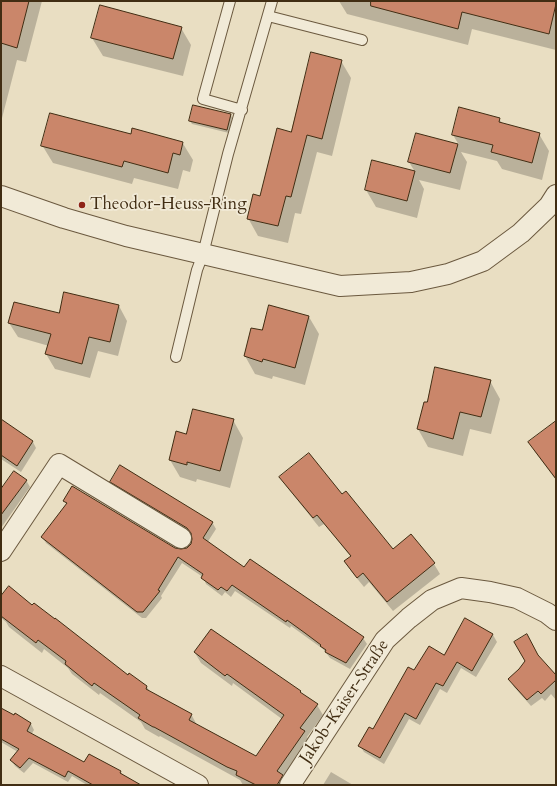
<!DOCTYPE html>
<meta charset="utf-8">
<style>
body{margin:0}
#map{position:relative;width:557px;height:786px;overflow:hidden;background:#e9dec2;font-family:Cardo,serif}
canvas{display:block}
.frame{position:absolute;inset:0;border:2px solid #412d13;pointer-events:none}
</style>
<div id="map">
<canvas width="557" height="786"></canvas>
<div class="frame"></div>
</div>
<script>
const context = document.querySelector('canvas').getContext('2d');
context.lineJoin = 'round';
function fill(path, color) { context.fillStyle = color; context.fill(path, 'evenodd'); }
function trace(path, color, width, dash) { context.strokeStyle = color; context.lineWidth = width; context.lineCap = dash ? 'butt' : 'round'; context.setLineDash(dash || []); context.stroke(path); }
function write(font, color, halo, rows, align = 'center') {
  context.font = font + ' Cardo,serif'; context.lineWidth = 3.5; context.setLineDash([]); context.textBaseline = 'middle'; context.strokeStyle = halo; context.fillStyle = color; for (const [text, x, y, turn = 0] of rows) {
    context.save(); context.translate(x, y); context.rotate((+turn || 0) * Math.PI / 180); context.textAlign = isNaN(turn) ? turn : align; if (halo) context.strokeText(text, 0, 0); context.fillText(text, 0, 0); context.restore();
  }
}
fill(new Path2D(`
 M1,1h41l-16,61 -9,-2 -16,62z
 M339,1h214l3,1v48l-84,-21 -4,16 -121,-31z
 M181,28l10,17 -8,31 -80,-20 -11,-18z
 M341,61l10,17 -19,78 -15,-4 -16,62 -6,-1 -7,30 -30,-7 -10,-18 13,-21 31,-64z
 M231,115l1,3 -3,15 -37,-9 -2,-3z
 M499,119l4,5 36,10 10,17 -7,29 -40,-11 -5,-8 -36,-9 6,10 -7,28 -41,-10 5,9 -7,29 -41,-11 -10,-17 7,-29 42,11 -6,-10 8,-28 42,11 -6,-10z
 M132,135l50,7 11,18 -3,12 -7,-2 -5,19 -44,-11 -2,6 -79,-21 -11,-18z
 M119,306l8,15 -9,35 -20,-5 -8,27 -35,-9 -9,-15 3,-8 -31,-9 -9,-14z
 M269,306l40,11 10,17 -14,51 -32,-9 -1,3 -17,-5 -10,-18 18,-24z
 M490,381l10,18 -9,35 -21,-5 -7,27 -35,-9 -10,-18 7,-26z
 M1,420l32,22 3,6 -15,24 -20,-13z
 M233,420l10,18 -13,50 -33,-9 -1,3 -16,-5 -10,-17 17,-25z
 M556,423v57l-21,-28 -5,-10z
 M281,477l61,19 51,54 18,-14 23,28 6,10 -47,37 -24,-29 -5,5 -13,-16 -6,-9 6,-5 -27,-33 -5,3 -33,-41z
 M26,480l4,7 -29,41v-37z
 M111,482l101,40 4,7 -9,14 37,26 119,69 4,6 -17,25 -20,-11 -7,-9 -14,-10 -18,-13 -1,2 -55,-37 -4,6 -6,-5 -3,4 -16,-12 -3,-7 -21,-14 -21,33 1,2 -16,20h-4l-96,-75 -4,-6 25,-32 -3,-4 111,48 5,1 7,-1 5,-5 1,-5 -1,-5 -77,-46z
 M1,598l31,8 96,70 1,-1 18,12 3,5 41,22 6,11 59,32 26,-38 -49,-36 -1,3 -31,-23 -6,-10 105,39 2,2 15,11 6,10 -16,22 4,6 -24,42h-44l-3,-5 -80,-44 -1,1 -14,-8 -4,-7 -41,-29 -1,2 -27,-21 -4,-6 -24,-19 -2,4 -33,-26 -3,-5 -5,-4z
 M465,620l28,15 4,7 -21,35 -15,-9 -14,25 -7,-4 -20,36 -11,-6 -25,45 -20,-12 -4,-6 13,-16 42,-58 30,-16z
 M538,656l18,20v24l-5,-6 -6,7 -3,-3 -11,8 -17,-19 -4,-7z
 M1,709l30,15 3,6 -3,5 54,29 4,-9 32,17 2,4 16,9h-52l-15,-9 -4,6 -35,-19 -9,10 -9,-7 -4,-6 7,-8 -17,-10z
 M331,772l22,13h-30z`), '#0003');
const building = new Path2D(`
 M1,1h28l-12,47 -16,-5z
 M371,1h185v3l-7,30 -87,-22 -4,17 -87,-23z
 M100,5l82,22 -9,32 -82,-21z
 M311,52l31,8 -20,79 -15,-4 -16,62 -5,-1 -8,30 -31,-7 6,-25 7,2 17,-68 14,4z
 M193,105l38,9 -4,16 -38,-9z
 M459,107l41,11 -1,4 41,11 -8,30 -41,-11 2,-7 -41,-10z
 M50,113l81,21 1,-6 51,14 -3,13 -7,-2 -5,20 -44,-12 -2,6 -81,-21z
 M416,133l42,11 -8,29 -42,-11z
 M372,160l43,11 -8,30 -42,-11z
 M64,292l55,13 -9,37 -21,-5 -7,27 -37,-10 6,-20 -43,-11 6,-21 45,11z
 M269,305l40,11 -14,52 -32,-9 -1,3 -18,-6 7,-28 11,2z
 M435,367l56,13 -10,37 -21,-5 -7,27 -36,-10 7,-27h3z
 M193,409l41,10 -14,52 -33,-9v3l-18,-5 7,-29 10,3z
 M1,419l32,22 -16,25 -16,-11z
 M556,421v58l-28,-37z
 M309,453l33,41 4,-3 47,58 18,-15 24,29 -48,39 -24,-29 -6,5 -13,-17 7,-5 -34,-41 -4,3 -34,-41z
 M120,465l93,57 -10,16 41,29 6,-8 114,78 -18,26 -21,-11 1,-2 -6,-4 1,-1 -16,-12 -18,-13 -1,2 -54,-37 -5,6 -6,-4 -3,3 -17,-12 2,-4 -25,-17 -20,33 2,1 -17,21h-6l-96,-75 26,-34 -4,-2 9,-15 103,62 6,1 6,-1 4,-4 1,-5 -1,-6 -4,-5 -77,-46z
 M14,471l13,9 -26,35v-26z
 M9,586l23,19 2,-2 21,16v-1l73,57 1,-2 18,13 -1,3 46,25 -3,6 67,36 28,-41 -57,-41 -2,2 -31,-24 17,-23 90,62 -1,1 18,12 -18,24 5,3 -28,40 6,4 -6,10h-21l-20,-10 1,-4 -10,-4 -73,-40h-1l-15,-9 2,-3 -46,-32 -2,3 -27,-22 1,-3 -28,-21 -2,3 -35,-27v-20z
 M465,618l28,16 -21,37 -15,-9 -14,24 -7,-3 -20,36 -11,-6 -25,45 -22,-12 11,-19 4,2 35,-62 6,3 15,-24 15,9z
 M527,634l11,21 18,20v5l-15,14 -3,-3 -11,9 -19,-21 11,-10 6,-8 -11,-19z
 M1,708l13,7 1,-2 16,10 -4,8 57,31 5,-8 32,17 -1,2 21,12h-48l-25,-14 -3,6 -36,-19 -9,10 -10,-8 9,-11 -18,-10z`);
fill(building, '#ca866a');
trace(building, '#412d13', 1);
const lane = new Path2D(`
 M230,1l-27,98 39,11
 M268,16l94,24
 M176,357l21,-87 6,-16 25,-100 44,-153`);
const street = new Path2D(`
 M1,196l63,22 62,18 214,50 71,-4 37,-8 35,-13 38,-28 28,-27 7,-11
 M1,551l58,-87 122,74
 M1,676l197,109
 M290,785l95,-145 24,-22 23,-18 29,-12 29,4 27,6 30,15 9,7`);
trace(lane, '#6b593f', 12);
trace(street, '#6b593f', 22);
trace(lane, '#f1ead7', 10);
trace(street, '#f1ead7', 20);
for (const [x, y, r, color] of [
 [82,205,4,"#8f2418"]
]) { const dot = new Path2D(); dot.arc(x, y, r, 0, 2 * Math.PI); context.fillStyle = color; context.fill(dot); trace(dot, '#f1ead7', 1.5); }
write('17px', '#412d13', '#f1ead7', [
 ["Theodor-Heuss-Ring",90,205]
], 'left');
write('17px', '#412d13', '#f1ead7', [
 ["Jakob-Kaiser-Straße",345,702,-56]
]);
</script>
